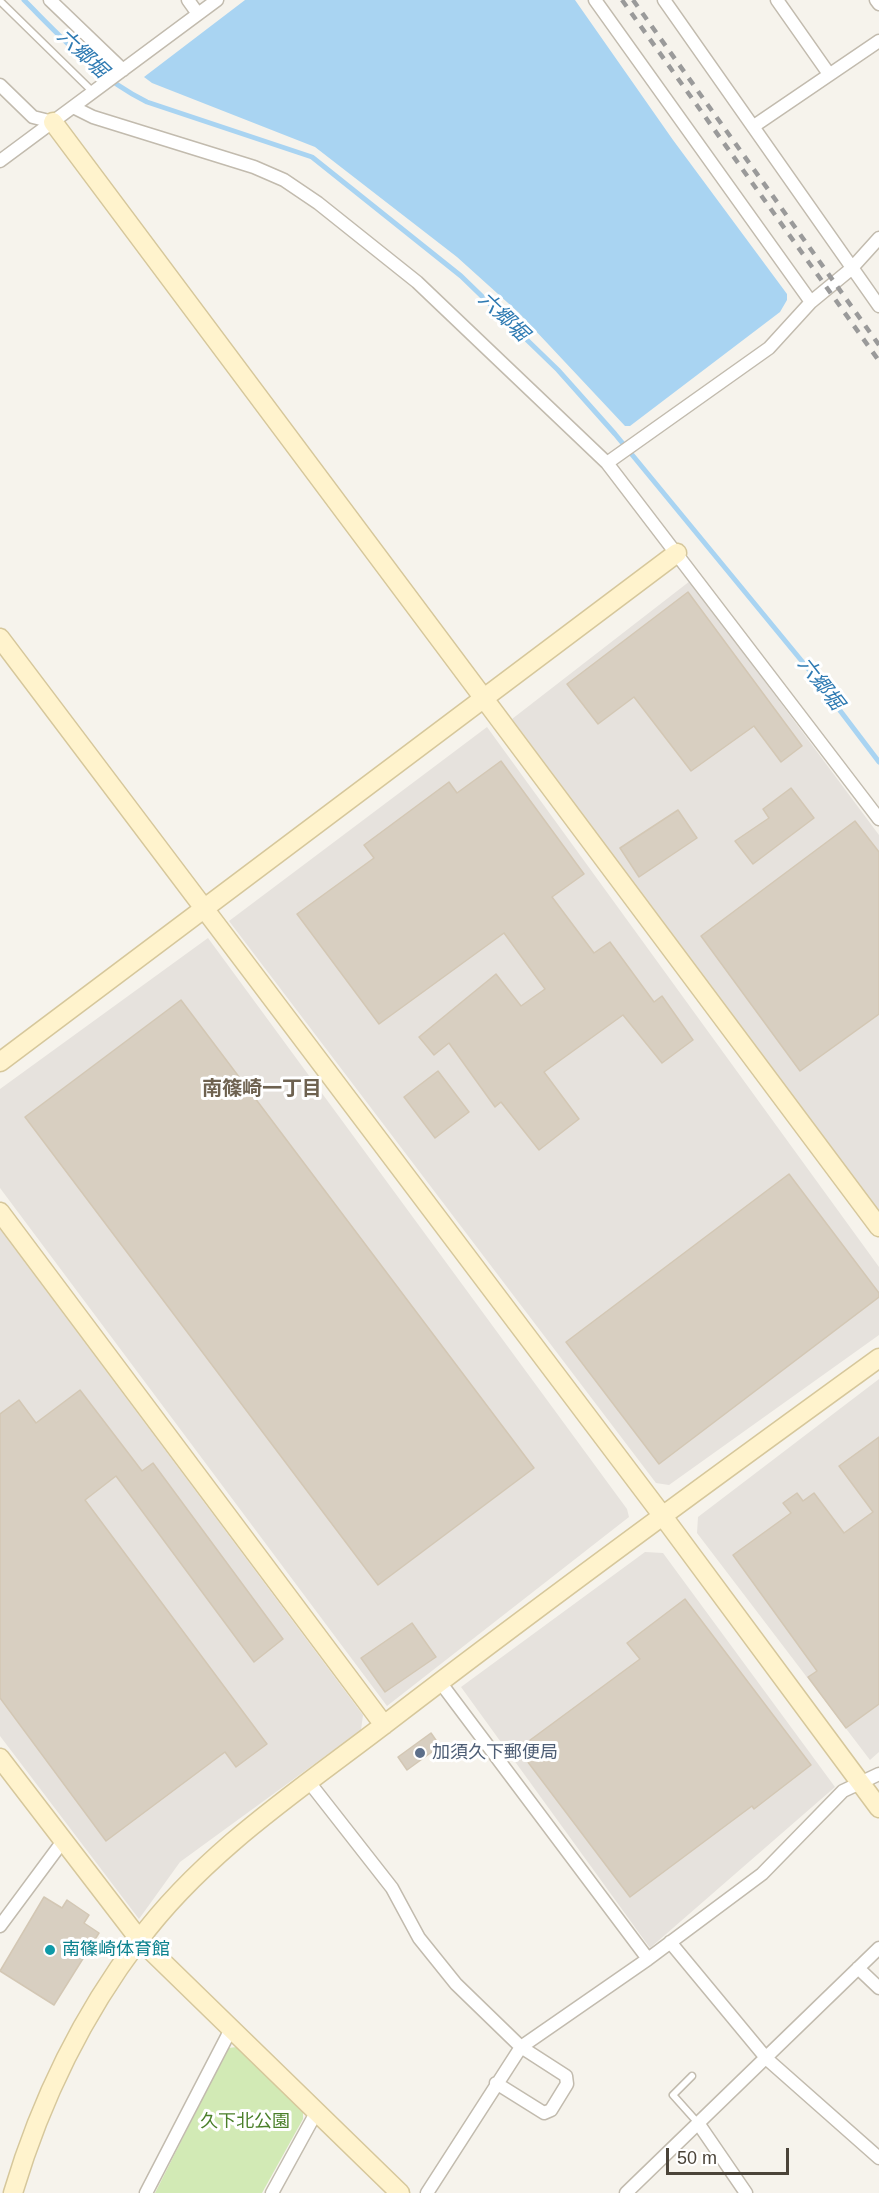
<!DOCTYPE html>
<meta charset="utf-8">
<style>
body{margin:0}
#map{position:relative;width:879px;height:2193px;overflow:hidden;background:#f6f3ec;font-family:Helvetica,sans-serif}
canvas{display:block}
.scale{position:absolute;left:666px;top:2148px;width:123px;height:27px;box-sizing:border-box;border:3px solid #4b4439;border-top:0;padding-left:8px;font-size:18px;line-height:21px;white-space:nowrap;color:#4b4439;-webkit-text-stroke:4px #fff;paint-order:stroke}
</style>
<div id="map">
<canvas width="879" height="2193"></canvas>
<div class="scale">50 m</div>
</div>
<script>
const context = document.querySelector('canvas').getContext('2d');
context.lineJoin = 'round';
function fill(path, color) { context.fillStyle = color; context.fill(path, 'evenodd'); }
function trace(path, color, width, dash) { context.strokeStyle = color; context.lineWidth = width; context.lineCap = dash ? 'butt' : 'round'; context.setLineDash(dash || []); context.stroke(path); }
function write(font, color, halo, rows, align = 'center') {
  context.font = font + ' Helvetica,"Noto Sans JP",sans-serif'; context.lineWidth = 6; context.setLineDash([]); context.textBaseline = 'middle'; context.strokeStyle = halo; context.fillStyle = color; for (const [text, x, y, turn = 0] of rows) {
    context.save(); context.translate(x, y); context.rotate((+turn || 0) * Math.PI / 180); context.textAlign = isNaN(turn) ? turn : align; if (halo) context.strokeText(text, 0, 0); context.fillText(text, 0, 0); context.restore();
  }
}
fill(new Path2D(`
 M690,581l189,254v378l-367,-494z
 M487,727l392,540v68l-210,150 -13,-2 -427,-562z
 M208,938l419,571 2,8 -242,189 -387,-518v-99z
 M0,1229l363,486 -2,15 -181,132 -41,57 -139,-183z
 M879,1379v373l-9,8 -173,-227 1,-16z
 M645,1552l18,1 172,234 -185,161 -189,-261z`), '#e6e2dd');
fill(new Path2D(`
 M237,2047l66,64v8l-41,74h-107l73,-145z`), '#d2eab5');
fill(new Path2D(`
 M245,0h330l98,140 114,154v6l-7,12 -150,114h-5l-107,-114 -61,-55 -142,-110 -163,-64 -8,-6z`), '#a9d4f2');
trace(new Path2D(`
 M24,0c38,38 74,78 123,102l165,55 149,119 97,94 57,64 195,237 69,91`), '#a9d4f2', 5);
const building = new Path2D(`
 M688,592l114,154 -21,16 -27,-36 -63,45 -57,-74 -36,27 -31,-40z
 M501,761l83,113 -32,23 42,56 16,-11 44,60 8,-6 31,44 -31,23 -39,-48 -79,57 35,47 -40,31 -38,-48 -6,5 -46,-64 -15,12 -15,-18 77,-63 25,32 24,-17 -41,-56 -125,91 -82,-110 77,-56 -10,-13 85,-63 8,11z
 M791,788l23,30 -61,46 -18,-23 34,-23 -6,-9z
 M678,810l19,28 -58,39 -19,-29z
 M855,821l24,31v162l-79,57 -99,-135z
 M181,1000l353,468 -156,117 -353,-468z
 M438,1071l31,41 -34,26 -31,-41z
 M789,1174l90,119v4l-220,167 -93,-122z
 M80,1390l62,81 11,-8 130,176 -29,23 -138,-186 -31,24 182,244 -31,23 -11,-15 -119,89 -106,-143v-284l19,-14 17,23z
 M879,1437v267l-33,24 -38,-51 9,-6 -84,-116 58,-42 -8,-10 14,-10 6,8 11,-8 30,40 29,-21 -34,-46z
 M685,1599l126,166 -57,44 -2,-3 -122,91 -112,-148 122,-90 -13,-16z
 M412,1623l24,34 -51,35 -24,-34z
 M431,1733l9,13 -33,24 -9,-13z
 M44,1897l18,11 5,-8 22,15 -5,8 15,10 -45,72 -54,-34z`);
fill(building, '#d8cfc1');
trace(building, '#d3c7b4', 1.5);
const lane = new Path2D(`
 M0,1l93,91
 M692,2076l-19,19 25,28`);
const street = new Path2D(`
 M50,0l73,70
 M188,0l10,14
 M595,0l216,302
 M664,0l215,306
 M777,0l52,74
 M876,0l3,4
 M0,85l33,32 20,5
 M73,107l20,10 161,50 30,13 34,23 99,79 190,181 272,356
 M754,126l125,-85
 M0,161l217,-161
 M607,463l162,-115 42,-46 40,-33 28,-31
 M440,1682l208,277
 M309,1782l83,106 27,50 37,46 65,63 45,29 1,8 -16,26 -7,3 -48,-30
 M0,1926l63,-85
 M670,1942l97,117 112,99
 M858,1968l21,20
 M698,2123l48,70
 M146,2193l85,-164
 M272,2193l45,-82
 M427,2193l94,-146 127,-88 114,-85 81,-83 36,-17
 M626,2193l253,-245`);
const secondary = new Path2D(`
 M53,122l826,1105
 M0,638l662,877 217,293
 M0,1062l677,-509
 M0,1212l384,513
 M0,1758l139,181 261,254
 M13,2193c27,-91 68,-176 126,-253 67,-90 166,-154 254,-222 160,-123 323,-242 486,-360`);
trace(lane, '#c2bbae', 9);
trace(street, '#c2bbae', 15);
trace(secondary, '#d6c79b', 21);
trace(lane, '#fff', 6);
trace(street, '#fff', 12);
trace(secondary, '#fff3cd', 18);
trace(new Path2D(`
 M622,0l257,361
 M633,0l246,345`), '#9a9a9a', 4.5, [8, 8]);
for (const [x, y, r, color] of [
 [420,1753,6,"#5c6f8a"],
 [50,1950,6,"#0f9aa8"]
]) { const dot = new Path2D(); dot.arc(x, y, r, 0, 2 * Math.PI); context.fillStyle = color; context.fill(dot); trace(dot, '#fff', 2); }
write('18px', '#4e5e75', '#fff', [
 ["加須久下郵便局",432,1753]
], 'left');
write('18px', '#0d838f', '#fff', [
 ["南篠崎体育館",62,1950]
], 'left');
write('18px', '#4a7f2a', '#fff', [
 ["久下北公園",245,2122]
]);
write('italic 20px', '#2e7ab2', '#fff', [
 ["六郷堀",82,54,43],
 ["六郷堀",503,317,44],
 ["六郷堀",820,684,52]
]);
write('bold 20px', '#6e6250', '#fff', [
 ["南篠崎一丁目",262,1089]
]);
</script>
